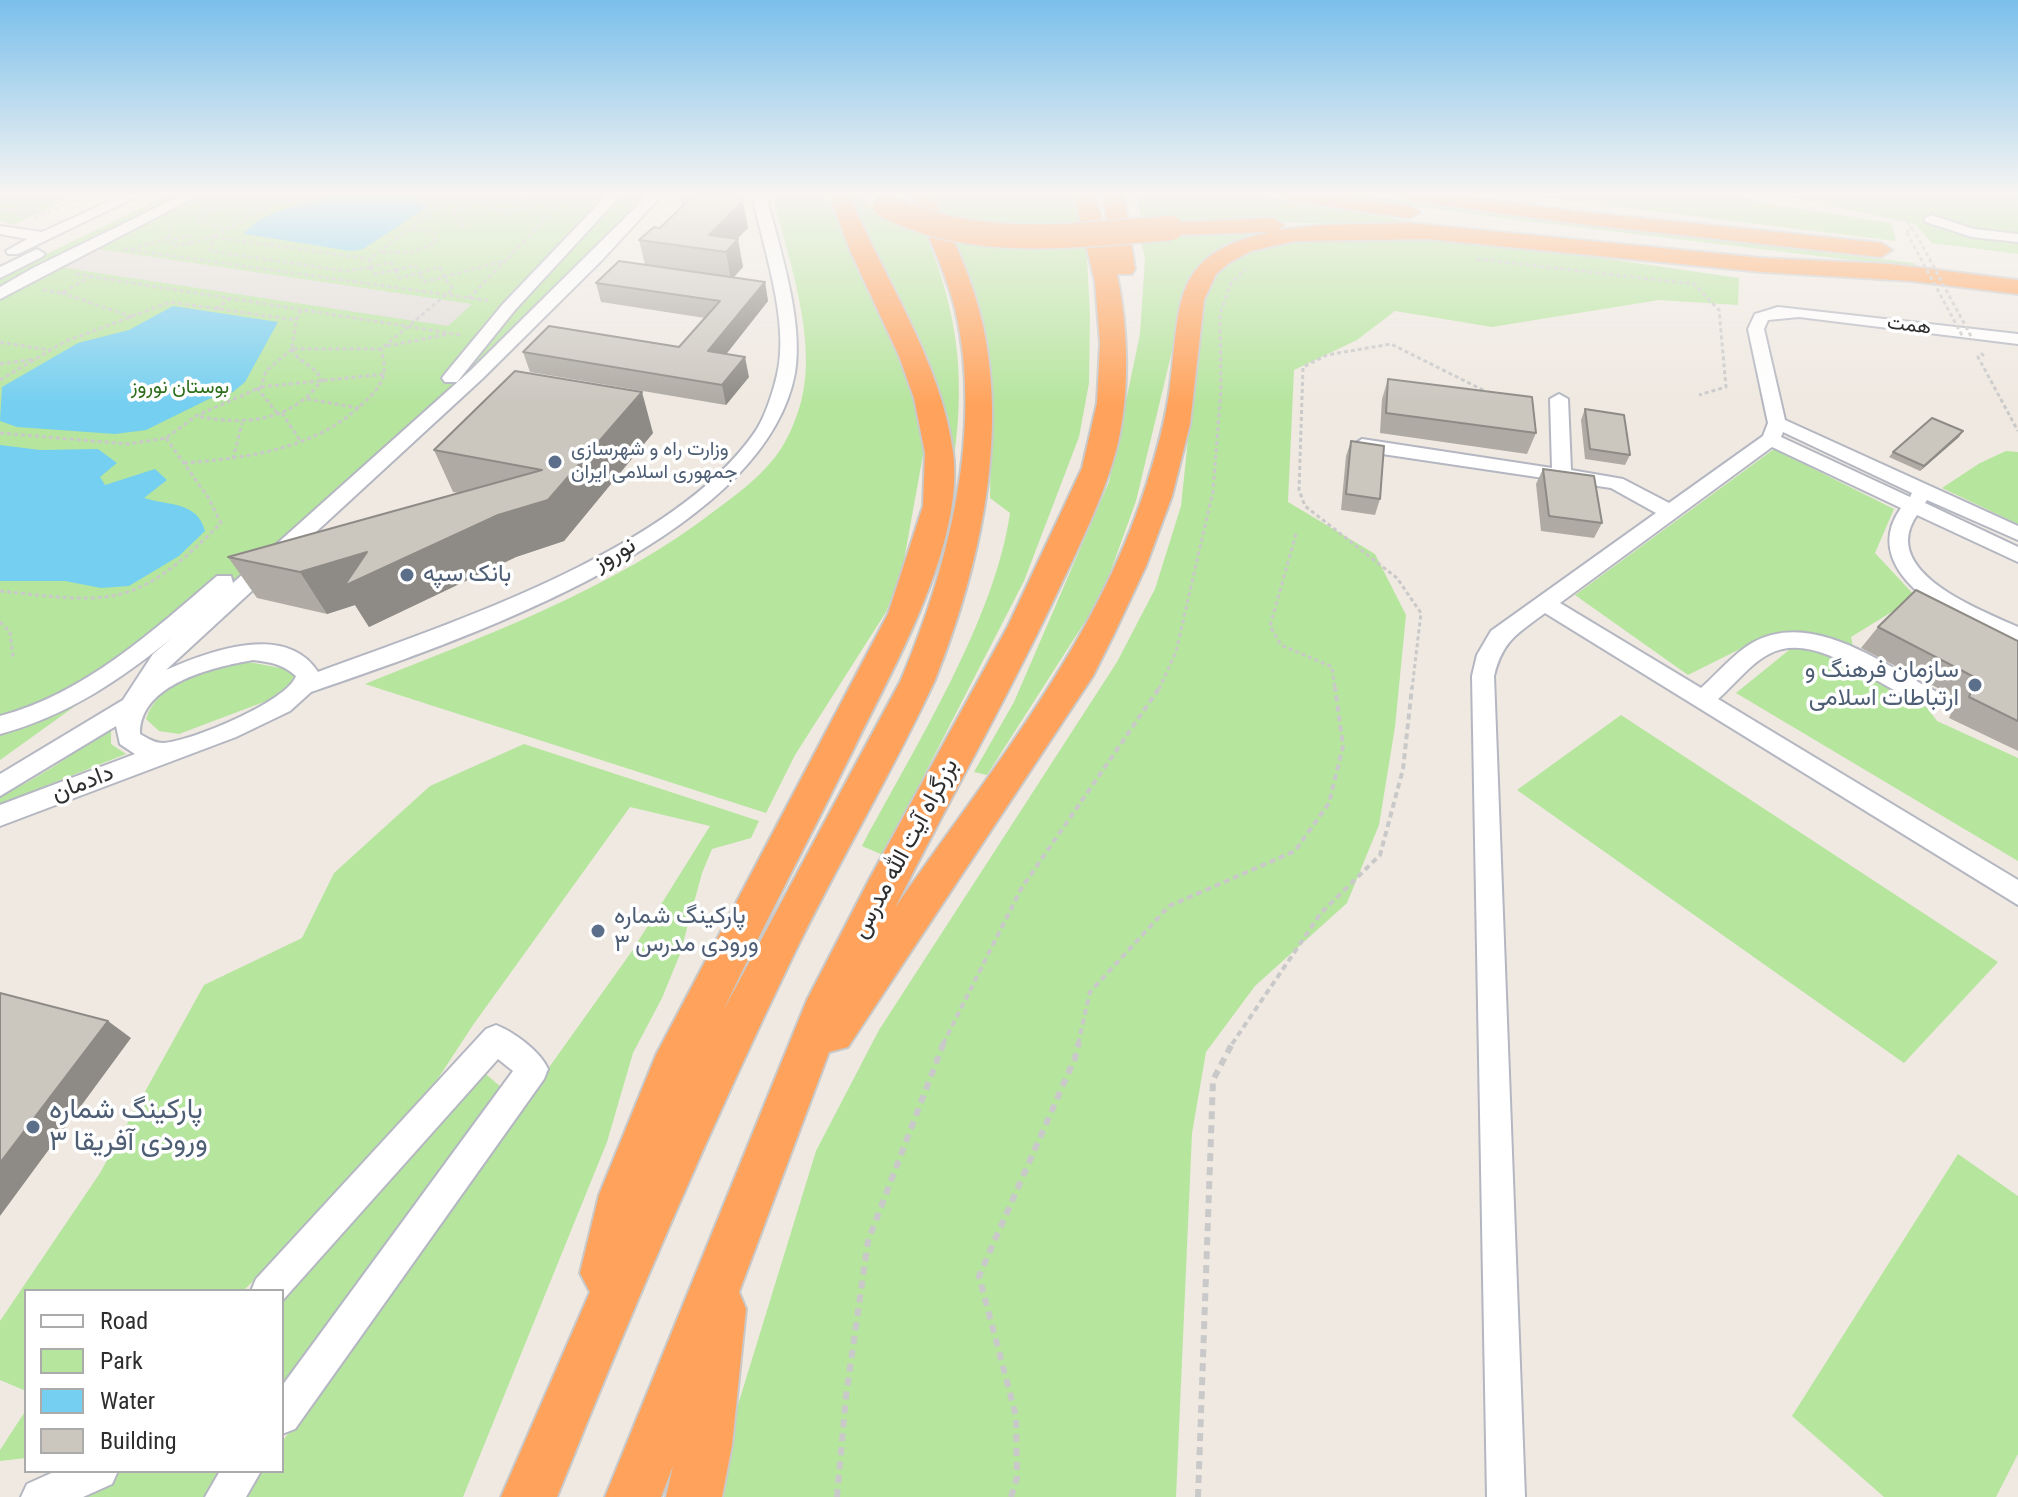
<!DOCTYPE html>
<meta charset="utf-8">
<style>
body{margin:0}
#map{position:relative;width:2018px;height:1497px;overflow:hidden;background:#efe9e1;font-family:"Roboto Condensed",sans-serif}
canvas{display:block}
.legend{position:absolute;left:24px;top:1289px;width:260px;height:184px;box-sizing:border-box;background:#fff;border:2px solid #ababab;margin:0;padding:10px 14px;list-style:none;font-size:24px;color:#2e2e2e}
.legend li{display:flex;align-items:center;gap:16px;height:40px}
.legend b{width:40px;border:2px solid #ababab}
</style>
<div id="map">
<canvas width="2018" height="1497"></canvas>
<ul class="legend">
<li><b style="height:10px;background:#fff"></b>Road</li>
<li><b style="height:22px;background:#b6e59e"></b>Park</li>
<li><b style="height:22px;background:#75cff0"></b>Water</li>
<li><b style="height:22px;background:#cbc7bf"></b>Building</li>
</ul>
</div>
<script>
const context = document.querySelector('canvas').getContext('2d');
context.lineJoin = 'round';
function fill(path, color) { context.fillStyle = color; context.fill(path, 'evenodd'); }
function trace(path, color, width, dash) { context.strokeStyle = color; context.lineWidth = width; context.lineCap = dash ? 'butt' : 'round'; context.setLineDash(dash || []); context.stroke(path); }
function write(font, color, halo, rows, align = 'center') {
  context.font = font + ' "Roboto Condensed",Vazirmatn,sans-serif'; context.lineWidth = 7; context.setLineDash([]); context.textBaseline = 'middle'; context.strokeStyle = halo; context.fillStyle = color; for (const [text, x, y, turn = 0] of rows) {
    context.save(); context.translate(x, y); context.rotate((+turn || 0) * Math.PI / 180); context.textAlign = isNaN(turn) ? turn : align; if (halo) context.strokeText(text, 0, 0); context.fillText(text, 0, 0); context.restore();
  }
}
fill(new Path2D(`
 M0,195h77l-64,30 -13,-4z
 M167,195h479l-126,133 -190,168 -167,147 -163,117v-483z
 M772,195h53l77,158 22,76 -1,26 -21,116 -16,41 -91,143 -29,58 -401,-129c121,-49 248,-94 352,-175 19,-14 39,-29 54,-47 15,-17 24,-39 30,-60 17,-62 -13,-146 -29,-207z
 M849,195h11c19,20 39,29 65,38 35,84 41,149 27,239l-12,-76 -29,-75z
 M933,195h138l15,43 4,78 -1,67 -10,54 -55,144 -141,274 -21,-9c51,-96 133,-226 148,-333l-20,-15 2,-114 -14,-55z
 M1137,195h125l177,32 -165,-5 -131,5z
 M1340,195h27l96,14 451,54 4,5 -425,-51z
 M1521,195h220l17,7 134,21 4,18z
 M1780,195h238v59l-86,-11 -17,-19z
 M1287,227l-59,16 -29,23 -9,13 -10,20 -7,48 -37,154 -34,94 -115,180 -13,-3 40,-70 95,-220 31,-148 5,-76 -6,-25z
 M1327,238l99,1 107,9 206,30 -1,27 -79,-5 -167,27 -97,-16 -38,29 -63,30 -6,132 87,52 31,61 -11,112 -16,98 -32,78 -92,83 -49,66 -14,81 -16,364h-461l10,-50 91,-296 63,-121 238,-368 38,-73 26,-83 22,-210c4,-7 7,-16 12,-22 26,-28 77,-30 112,-36z
 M1774,449l120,60 -19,44 41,44 -65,40 3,14 -26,-14 -58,-3 -82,41 -113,-80z
 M2006,451l12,1v72l-76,-36 38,-25z
 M1794,646l30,4 101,55 12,16 81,37v103l-282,-168z
 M243,661l49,9 4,9 -11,15 -106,40 -20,-3 -13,-12c12,-38 61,-49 97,-58z
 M1621,715l377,247 -94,101 -387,-273z
 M111,725v19l15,10 -126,50v-8c41,-19 76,-43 111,-71z
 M524,744l235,77 -8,17 -39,11 -10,24 -22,81 -18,44 -29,55 -26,89 -144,355h-219l18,-26h20v-29l350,-491 78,-125 -80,-19 -157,218 -51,78 -108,119 -71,69h-217v100l-26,-11v-59l100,-148 104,-188 98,-47 32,-65 96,-87z
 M474,1064l34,29 -226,308v-110h-5z
 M1958,1154l60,42v258l-22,43h-112l-92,-81z
 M26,1410v48l-26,3v-11z
 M120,1471h110l-19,26h-140l41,-16z`), '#b6e59e');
fill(new Path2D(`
 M92,248l380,56 -24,22 -389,-59z`), '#dfdcd8');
fill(new Path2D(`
 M332,195h80l15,12 -64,42 -12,2 -107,-17c24,-28 57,-26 88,-39z
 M173,306l105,16 -33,60 -12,10 -24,7 -63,31 -31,4 -98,-7 -17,-6 2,-34 76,-44 51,-13z
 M0,445l40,5 58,-1 19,14 -17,14 5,8 50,-16 12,11 -23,18c25,8 53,3 61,33l-26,25 -50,30 -28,2 -36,-7h-65z`), '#75cff0');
const minor = new Path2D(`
 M123,195h17l-122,59h-10l-2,-3 21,-12 -27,-5v-8l42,6z
 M182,195h17l-199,104v-12l33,-19z
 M607,195h14l-106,115 -58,72h-12l-3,-4 3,-4 58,-70z
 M648,195h14l-60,65 -120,119 -316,291c43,-19 120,-48 152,2 133,-49 355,-121 437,-240 10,-15 18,-40 22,-57 13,-53 -14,-128 -25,-180h14c13,51 38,126 29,178 -31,167 -342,270 -484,319l-21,19 -54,26 -236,89v-21l135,-51 -15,-10 -4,-18 -116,70v-22l123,-74 30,-46 20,-17c-53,43 -106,79 -173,97v-18c84,-22 152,-84 217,-140h14l2,7 237,-212zM253,660c17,2 30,4 43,16 -8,25 -106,66 -133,67 -9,0 -16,-5 -23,-9 -1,-50 73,-67 113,-74z
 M1931,215l43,14 44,5v8l-46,-5 -46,-15 -2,-3z
 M37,249l8,5 -3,3 -42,21v-11z
 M1778,307l240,27v10l-219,-27 -31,3 -4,9 21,91 233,106v14l-91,-40 -2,3 93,44v15l-101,-47c-40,57 64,95 101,112v17c-52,-15 -165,-69 -117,-136l-129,-61 -212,156 141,85c16,-14 32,-34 51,-45 60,-34 130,21 183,48l4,6 -4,6 -8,2c-47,-14 -109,-77 -158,-51 -18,9 -35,31 -51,45l300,181v25l-473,-292c-28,21 -42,27 -51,63l31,821h-38l-15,-821 5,-21 14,-24 165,-118 -45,-25 -249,-37 -9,-6 9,-6 190,29 -2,-69 9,-5 9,5 3,71 52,9 46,24 94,-67 5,-13 -20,-94 7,-15zM1783,432l129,61 -2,4 -129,-60z
 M496,1025c18,7 44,26 52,44l-4,10 -249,350 -13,5v-48l231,-315 -15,-12 -216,242v-10h-31l5,-12 230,-250z
 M56,1471h62l-6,13 -29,13h-62l6,-13z
 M220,1471h41l-15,26h-41z`);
const highway = new Path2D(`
 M829,195h20c35,84 92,166 104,257 12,91 -59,214 -98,294 -44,89 -90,176 -132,265l178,-331c47,-112 83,-249 54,-371 -10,-40 -29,-76 -43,-114h20c21,42 41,85 51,131 25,117 -5,246 -48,354 -43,93 -96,181 -141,274 -86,178 -164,360 -237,543h-56l89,-205 -10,-19 19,-78 57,-140 232,-441 35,-108 2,-53 -11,-55 -15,-42 -49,-106z
 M1074,195h20l15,47 -5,-47h20l11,74 -3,5h-15c11,54 13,115 1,169 -13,52 -39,103 -62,152 -50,106 -109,208 -161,313 93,-134 201,-264 251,-422 10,-32 20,-66 24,-100 11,-84 0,-132 100,-154l-99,3 -11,-7 3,-5 110,-5 11,7 -6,5 45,-5 85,-2 354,35 127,6 129,16v14l-106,-13 -150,-9 -334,-33 -133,2 -44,10 -22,12 -13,11 -12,26 -14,124 -18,72 -26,70 -32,68 -21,42 -245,371 -19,5 -90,240 7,17 -14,136 -10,52h-56l7,-31 -12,31h-56l202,-497 63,-122 138,-252 74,-158 15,-65 3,-60 -5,-61z
 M1283,195h51l75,11 11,6 -11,6 -116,-17 -7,-2z
 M1402,195h54l117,16 308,32 11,7 -11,7 -308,-34 -161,-22 -7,-2z`);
trace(minor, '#b4b7c1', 4);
trace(highway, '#c9c9c9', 4);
trace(new Path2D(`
 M247,195h11
 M314,195l-42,9 -59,33 157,22 68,-52 -11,-12
 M518,195l23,4 6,-4
 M494,196l18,6 12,-7
 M0,197l6,-2
 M435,200l28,-5
 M0,202l21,-6 14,3 -15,10 -20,1
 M481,203l28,12 15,-8 -12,-5
 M438,206l36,-11
 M45,212l-24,4 26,-14 3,-7
 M1903,217l13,17
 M35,218l52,-23
 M168,227l4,19 18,-3 -1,-7 -18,4
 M465,227l-13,-14 45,-18
 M229,229l-30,-7 1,-5 22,-11 43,1
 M1907,233l2,-6 6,2
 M190,243l23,-6 -3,14 136,20 24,-4
 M124,249l367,52
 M131,249l40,-11
 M382,252l29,1 24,-10v-10l-24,-5
 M370,259v8
 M1477,259l217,25 25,26 7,77 -27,8
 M370,267l5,7 20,-4
 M370,267l21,-5 4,8
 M440,267l4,10 -20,5 -5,-9z
 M395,270l5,8 19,-5
 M395,270l20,-5 4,8
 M76,274l386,61
 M43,290l19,3 27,-16
 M62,293l70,24
 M469,298l100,-103
 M216,309l13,-10
 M301,310l-5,10 -4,29h89l72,-60 -9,-12 60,-16
 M0,342l49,8
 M387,346l62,-12
 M292,349c6,14 23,16 30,31 -30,42 -79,46 -126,36l65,-29 5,-16z
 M1981,353l2,2 -5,2 40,74
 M0,364l35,-5
 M0,380l64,-38 106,-40 126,18
 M261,387l124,-13
 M257,388l21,26
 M307,399l52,9
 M282,413l19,29
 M0,433l128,11 38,-6 30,-22
 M233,459l9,-36
 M184,463c61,-5 127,-13 174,-55 11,-10 23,-20 26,-35 1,-8 -1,-16 -3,-24
 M1296,534l-26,92 11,19 51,22 3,22
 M0,591c115,13 136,17 221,-68l-13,-26 -42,-59
 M0,622l10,10 3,26
 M1159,689l17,-37 37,-161 8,-102 -1,-75 11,-31 15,-14
 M1412,689l9,-76 -24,-35 -92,-72 -6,-16 4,-123 24,-12 64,-11 94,47`), '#c9c9c9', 3, [4, 3]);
trace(new Path2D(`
 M943,1044l78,-155 139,-202
 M1078,1044l12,-52 79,-86 126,-55 34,-48 14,-57 -8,-59
 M1232,1044l89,-131 59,-58 23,-86 9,-82`), '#c9c9c9', 4, [6, 4]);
trace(new Path2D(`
 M837,1497l9,-101 22,-155 76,-199
 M1011,1497l6,-19 -1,-62 -37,-140 96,-218 4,-16
 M1198,1497l15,-417 20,-38`), '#c9c9c9', 6, [8, 6]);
fill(minor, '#fff');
fill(highway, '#ffa35c');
const highwayBridge = new Path2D(`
 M885,205c88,46 191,30 286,23`);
trace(highwayBridge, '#c9c9c9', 27, []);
trace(new Path2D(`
 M1907,233l57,106
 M1916,234l57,106`), '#c9c9c9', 3, [4, 3]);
trace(highwayBridge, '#ffa35c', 24);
fill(new Path2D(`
 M679,195h61l8,33 -11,11 6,28 -9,10 31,5 3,19 -42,53 23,23 -23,28 -196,-33 -7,-20 156,-5 26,-29 -104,-16 -5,-19 49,-18 -6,-25 21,-12 22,-22z
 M1388,379l148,54 -9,21 -147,-21 2,-34z
 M1585,409l45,46 -5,10 -40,-6 -4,-39z
 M653,433l-89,108 -48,16 -147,70 -14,-22 -28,9 -70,-16 -29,-41 231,-64 -6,-1 -19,-42z
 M1959,437l-39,34 -31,-14 4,-5z
 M1351,441l29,58 -5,16 -34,-5 5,-54z
 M1543,469l59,54 -8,15 -53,-7 -5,-47z
 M1878,627l140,14v110l-69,-33 8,-20 -96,-50z`), '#afaba4');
fill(new Path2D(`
 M743,201l5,27 -24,24 -15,-17z
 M738,239l5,28 -12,13 -5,-28z
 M765,282l3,19 -55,70 -5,-20z
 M745,357l4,20 -23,28 -4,-20z
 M642,392l11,41 -89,108 -48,16 -147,70 -14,-22 -28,9 -27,-42 198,-57z
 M1963,431l-4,6 -39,34 4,-5z
 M108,1021l23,17 -131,178v-53z`), '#8e8b86');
const building = new Path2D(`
 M694,195h46l3,6 -34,34 29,4 -12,13 -87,-12 15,-13 6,1z
 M619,261l146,21 -57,69 37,6 -23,28 -199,-33 26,-26 130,21 41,-46 -124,-18z
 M515,371l127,21 -94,108 -50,15 -154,71 23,-34 -67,20 -72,-15 314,-87 -108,-20z
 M1388,379l144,18 4,36 -150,-20z
 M1585,409l39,6 6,40 -40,-6z
 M1932,418l31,13 -39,35 -31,-14z
 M1351,441l33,5 -4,53 -34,-5z
 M1543,469l51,7 8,47 -53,-7z
 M1916,590l102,51v80l-49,-24 7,-19 -98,-51z
 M0,993l108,28 -108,142z`);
fill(building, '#cbc7bf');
trace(building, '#8e8b86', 2);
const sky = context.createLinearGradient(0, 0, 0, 404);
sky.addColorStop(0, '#7abfeb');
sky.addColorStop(0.48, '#f8f5f2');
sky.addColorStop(1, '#f8f5f200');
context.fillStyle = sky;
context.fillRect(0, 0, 2018, 404);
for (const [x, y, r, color] of [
 [555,462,8,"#5c6f8a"],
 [407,575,8,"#5c6f8a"],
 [1975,685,8,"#5c6f8a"],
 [598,931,8,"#5c6f8a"],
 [33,1127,8,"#5c6f8a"]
]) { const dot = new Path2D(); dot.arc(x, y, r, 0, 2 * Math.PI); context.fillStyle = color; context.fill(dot); trace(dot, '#fff', 3); }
write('20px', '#2e2e2e', '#fff', [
 ["همت",1909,326,7]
]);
write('20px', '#2c6e1b', '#fff', [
 ["بوستان نوروز",180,388]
]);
write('20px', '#4e5e75', '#fff', [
 ["وزارت راه و شهرسازی",571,450],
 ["جمهوری اسلامی ایران",571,473]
], 'left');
write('24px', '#2e2e2e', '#fff', [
 ["نوروز",615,555,-29],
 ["دادمان",83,784,-21],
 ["بزرگراه آیت الله مدرس",906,849,-62]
]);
write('24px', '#4e5e75', '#fff', [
 ["بانک سپه",423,575],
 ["سازمان فرهنگ و",1959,671,"right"],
 ["ارتباطات اسلامی",1959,699,"right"],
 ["پارکینگ شماره",614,917],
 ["۳ ورودی مدرس",614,945]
], 'left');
write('28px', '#4e5e75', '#fff', [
 ["پارکینگ شماره",49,1111],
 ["۳ ورودی آفریقا",49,1143]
], 'left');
</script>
